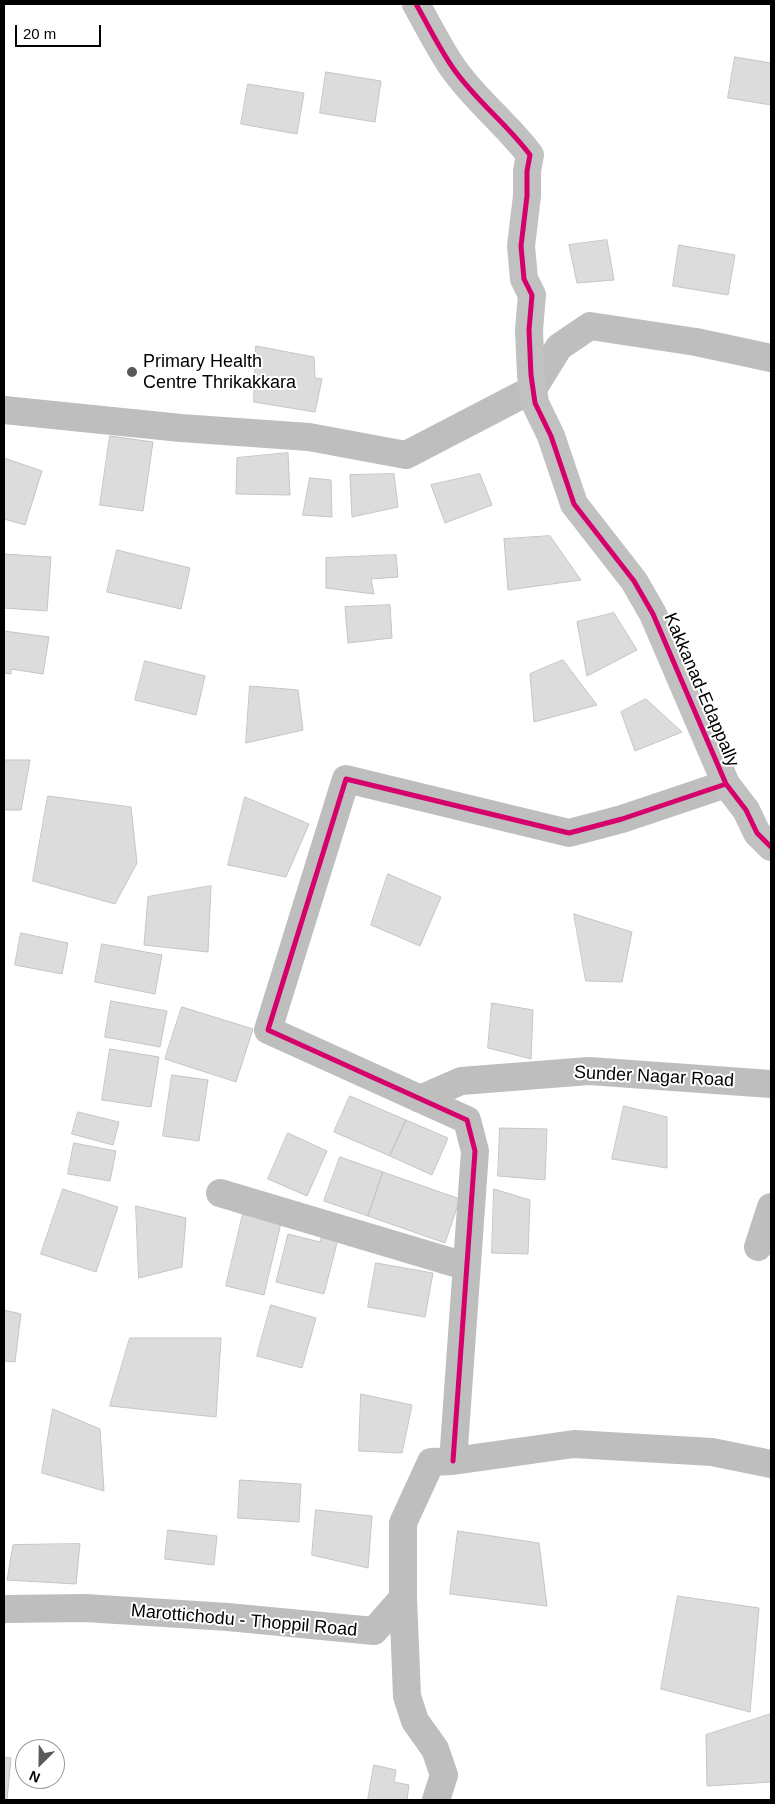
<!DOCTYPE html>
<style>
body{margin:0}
#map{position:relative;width:775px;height:1804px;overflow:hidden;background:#fff;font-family:Helvetica,sans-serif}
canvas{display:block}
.frame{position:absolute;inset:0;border:5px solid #000;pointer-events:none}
.north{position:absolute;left:15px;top:1739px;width:50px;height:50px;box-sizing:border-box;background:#fff;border:1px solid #999;border-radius:50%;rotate:203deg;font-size:14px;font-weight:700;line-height:20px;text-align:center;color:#000}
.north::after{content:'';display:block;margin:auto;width:18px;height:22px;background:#595959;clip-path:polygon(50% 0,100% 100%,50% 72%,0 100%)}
.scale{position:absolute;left:15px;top:25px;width:86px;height:22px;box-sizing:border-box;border:2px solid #000;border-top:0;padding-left:6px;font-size:15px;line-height:18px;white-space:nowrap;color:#000;-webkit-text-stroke:4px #fff;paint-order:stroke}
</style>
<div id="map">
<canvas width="775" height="1804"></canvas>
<div class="frame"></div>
<div class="north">N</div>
<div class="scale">20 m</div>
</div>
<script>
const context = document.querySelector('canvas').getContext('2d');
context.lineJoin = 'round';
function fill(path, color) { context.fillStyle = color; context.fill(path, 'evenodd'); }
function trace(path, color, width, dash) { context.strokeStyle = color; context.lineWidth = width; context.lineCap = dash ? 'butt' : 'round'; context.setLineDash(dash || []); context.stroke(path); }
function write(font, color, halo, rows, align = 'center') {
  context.font = font + ' Helvetica,sans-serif'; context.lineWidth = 4; context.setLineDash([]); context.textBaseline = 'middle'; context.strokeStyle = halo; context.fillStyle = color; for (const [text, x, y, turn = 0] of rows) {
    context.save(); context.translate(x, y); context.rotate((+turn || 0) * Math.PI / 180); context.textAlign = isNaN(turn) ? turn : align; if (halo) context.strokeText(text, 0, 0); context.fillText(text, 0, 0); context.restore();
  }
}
const building = new Path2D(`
 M735,57l36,6v42l-43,-7z
 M326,72l55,9 -6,41 -55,-9z
 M248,84l56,9 -7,41 -56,-10z
 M607,240l7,40 -37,3 -8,-38z
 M679,245l56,10 -7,40 -55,-9z
 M256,346l58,11 1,21 7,1 -7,33 -61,-10z
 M110,436l43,6 -10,69 -43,-6z
 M288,453l2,42 -54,-1 1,-36z
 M4,458l38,13 -17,54 -21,-6z
 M394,474l4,33 -46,10 -2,-42z
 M480,474l12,31 -47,18 -14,-38z
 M310,478l21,2 1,37 -29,-2z
 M550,536l31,44 -73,10 -4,-51z
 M117,550l73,18 -9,41 -74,-17z
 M4,554l47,3 -4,54 -43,-3z
 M396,555l2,22 -27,2 3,15 -48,-6v-30z
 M390,605l2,33 -44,5 -3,-36z
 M614,613l23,37 -50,26 -10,-54z
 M4,631l45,6 -6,37 -32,-5v5l-7,-1z
 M563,660l34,45 -63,17 -4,-48z
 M145,661l60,15 -9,39 -61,-15z
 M250,686l48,4 5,40 -57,13z
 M646,699l36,33 -47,19 -14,-39z
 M4,760h26l-9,50h-17z
 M48,796l83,11 6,56 -22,41 -82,-23z
 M245,797l64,27 -23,53 -58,-12z
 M388,874l53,23 -21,49 -49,-21z
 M211,886l-3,66 -64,-7 4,-48z
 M574,914l58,18 -10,50 -36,-1z
 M21,933l47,10 -6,31 -47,-9z
 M102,944l60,11 -7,39 -60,-12z
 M111,1001l56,10 -7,36 -55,-10z
 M492,1003l41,7 -2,49 -43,-11z
 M182,1007l71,22 -17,53 -71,-23z
 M110,1049l49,8 -8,50 -49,-7z
 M172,1075l36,5 -9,61 -36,-5z
 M350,1096l56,24 -16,36 -56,-24z
 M624,1106l43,11v51l-55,-9z
 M78,1112l41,10 -6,23 -41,-11z
 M406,1120l42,18 -16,37 -42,-19z
 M500,1128l47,1 -2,51 -47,-4z
 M288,1133l39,18 -20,45 -39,-17z
 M74,1143l42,8 -6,30 -42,-7z
 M340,1157l43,15 -15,44 -44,-15z
 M383,1172l77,27 -15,44 -77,-27z
 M63,1189l55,18 -22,65 -55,-18z
 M494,1189l36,11 -2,54 -36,-1z
 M136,1206l50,12 -4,49 -43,11z
 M243,1214l38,9 -17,72 -38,-9z
 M323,1231l16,4 -15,59 -48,-12 12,-48 32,8z
 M376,1263l57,10 -8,44 -57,-10z
 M271,1305l45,13 -14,50 -45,-12z
 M4,1310l17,4 -6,48 -11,-1z
 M130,1338h91l-5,79 -106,-11z
 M361,1394l51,11 -10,48 -43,-2z
 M53,1409l47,20 4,62 -62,-18z
 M240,1480l61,4 -2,38 -61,-4z
 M316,1510l56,6 -4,52 -56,-13z
 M168,1530l49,6 -3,29 -49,-6z
 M458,1531l81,12 8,63 -97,-12z
 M80,1544l-4,40 -69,-4 6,-35z
 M678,1596l81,12 -9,104 -89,-23z
 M771,1714v68l-64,4 -1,-51z
 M4,1757l7,1 -4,42h-3z
 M374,1765l22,5 -2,12 15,3 -2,15h-39z`);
fill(building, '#dcdcdc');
trace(building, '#c5c5c5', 1);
trace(new Path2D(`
 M4,410l177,18 128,9 97,18 127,-66 26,-42 31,-21 106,16 75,16
 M420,1099l41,-18 128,-10 182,13
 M220,1193l245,73
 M758,1247l13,-40
 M453,1461l22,-310 -8,-31 -199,-90 78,-251 223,54 53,-14 104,-35
 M403,1598l4,98 8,25 20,28 9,26 -8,25
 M4,1609l81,-1 143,9 146,14 29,-33v-75l28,-61 22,-1 121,-17 138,8 59,12`), '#bebebe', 28);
trace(new Path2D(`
 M416,4c12,21 23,44 37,64 22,32 54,56 77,87l-3,16v25l-6,50 3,33 8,16 -3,35 2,45 4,28 16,33 23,68 60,77 19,33 73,170 20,26 11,23 14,14`), '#c1c1c1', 28);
trace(new Path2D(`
 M416,4c12,21 23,44 37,64 22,32 54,56 77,87l-3,16v25l-6,50 3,33 8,16 -3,35 2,45 4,28 16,33 23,68 60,77 19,33 73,170 20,26 11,23 14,14
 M453,1461l22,-310 -8,-31 -199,-90 78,-251 223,54 53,-14 104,-35`), '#d6006c', 5);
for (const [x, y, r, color] of [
 [132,372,6,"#595959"]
]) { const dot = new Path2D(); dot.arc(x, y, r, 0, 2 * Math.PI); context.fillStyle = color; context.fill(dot); trace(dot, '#fff', 2); }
write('18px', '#000', '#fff', [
 ["Primary Health",143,362],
 ["Centre Thrikakkara",143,383]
], 'left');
write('18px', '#000', '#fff', [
 ["Kakkanad-Edappally",701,690,67],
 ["Sunder Nagar Road",654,1077,3],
 ["Marottichodu - Thoppil Road",244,1621,5]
]);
</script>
